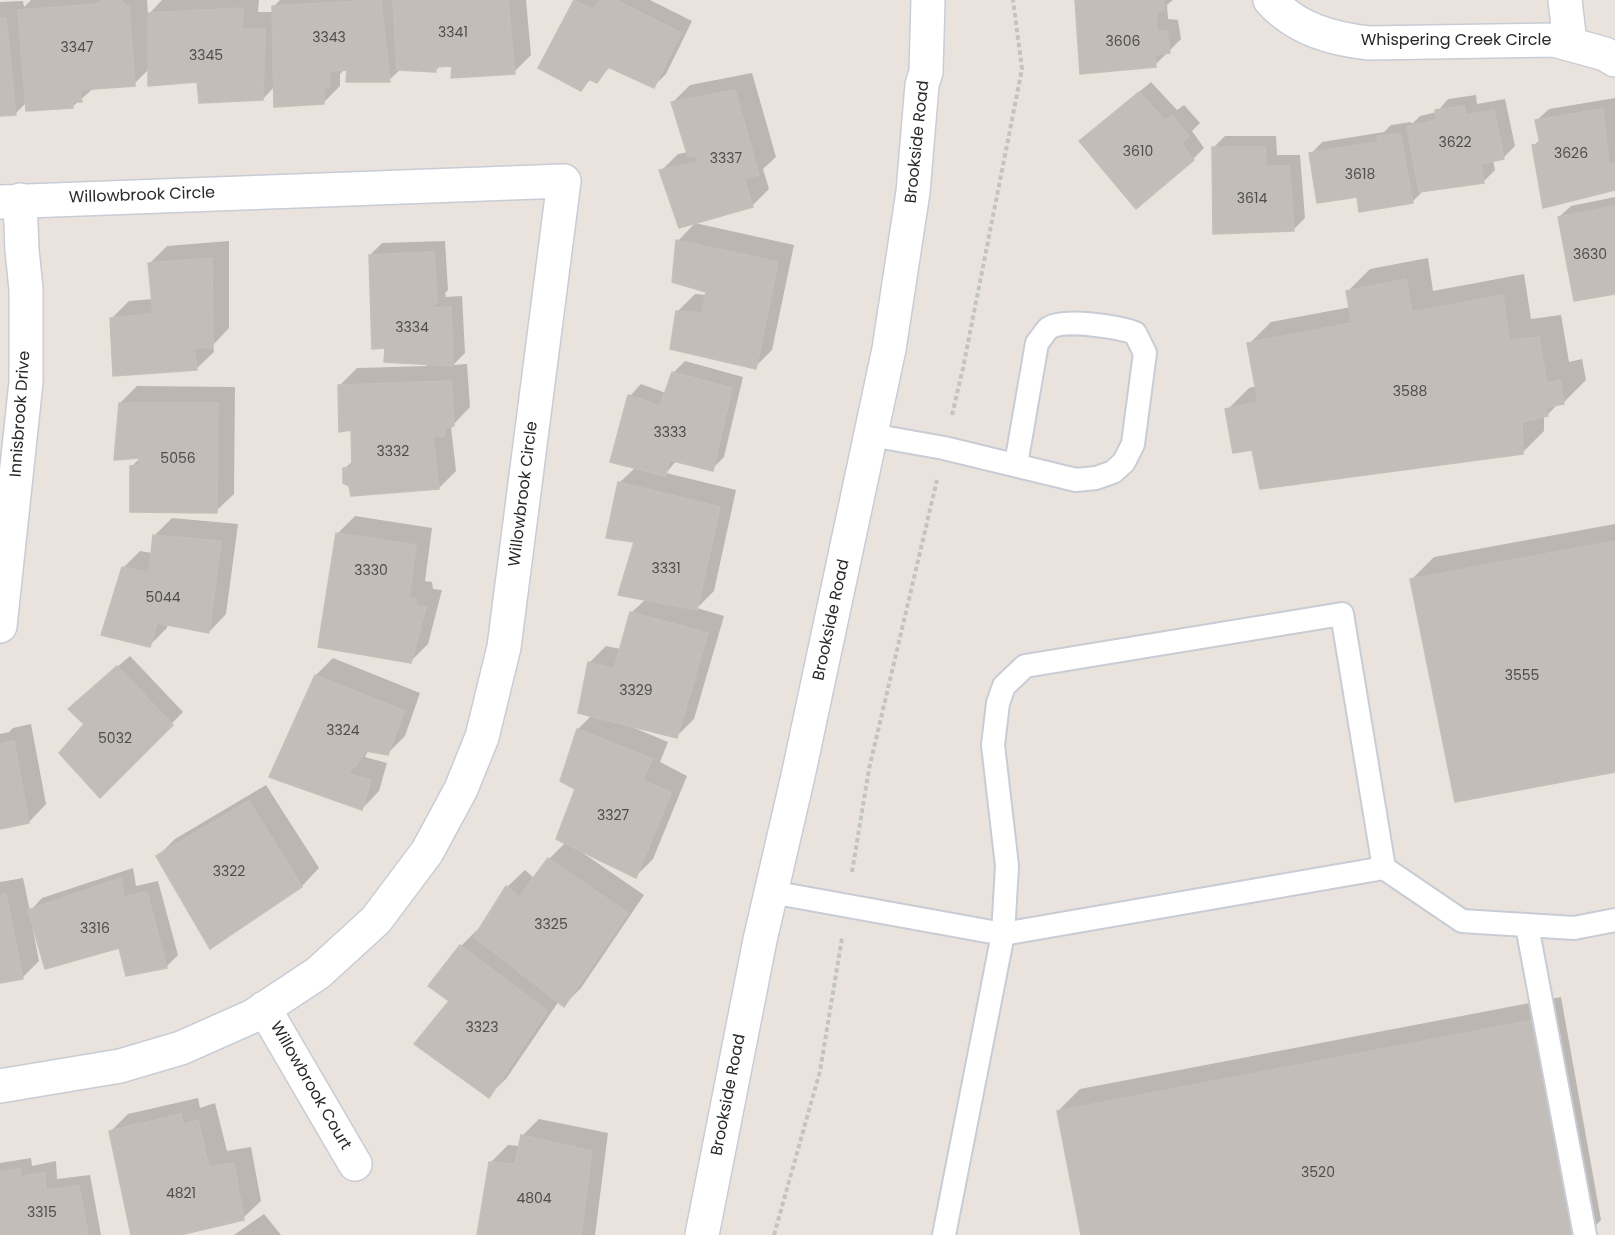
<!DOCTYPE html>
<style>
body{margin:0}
canvas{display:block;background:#eae3dd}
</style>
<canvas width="1615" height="1235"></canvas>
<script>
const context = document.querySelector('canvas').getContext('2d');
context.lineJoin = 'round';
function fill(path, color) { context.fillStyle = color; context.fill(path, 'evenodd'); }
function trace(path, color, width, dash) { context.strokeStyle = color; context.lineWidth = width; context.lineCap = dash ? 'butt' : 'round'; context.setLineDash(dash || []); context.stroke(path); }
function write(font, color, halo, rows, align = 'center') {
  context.font = font + ' Poppins,sans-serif'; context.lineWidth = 4.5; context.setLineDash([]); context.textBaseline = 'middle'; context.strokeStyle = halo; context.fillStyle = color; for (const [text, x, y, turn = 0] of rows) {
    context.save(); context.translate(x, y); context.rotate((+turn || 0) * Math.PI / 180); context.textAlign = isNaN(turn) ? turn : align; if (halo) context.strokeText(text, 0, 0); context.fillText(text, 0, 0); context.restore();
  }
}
fill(new Path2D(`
 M31,0h116l1,15 14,-15h97l-1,12h15v-5l7,-7h246l5,55 -17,17 -60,-8 -13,1 -6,6 -34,-2 -12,11 -44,-11 -5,5v12l-17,17 -48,-17 -12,13 -114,-30 -15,15 -40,4 -22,19 -45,-5 -11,11 -16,2v-113l23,-1 1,6z
 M576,0h74l42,21 -26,53 -12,12 -43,-20 -14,15 -6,-2 -10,10 -41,-21z
 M1076,0h97l-6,5 1,14 10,1 3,19 -26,26z
 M752,73l24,84 -13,12 6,20 -17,17 -91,-35 17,-17 10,-2 -15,-50 17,-17z
 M1151,82l26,28 7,-5 16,18 -8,8 12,17 -11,11 -112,-18z
 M1476,95l1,9 28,-5 10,47 -12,12 -10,2 2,10 -12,12 -59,8 -11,11 -54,-5 -48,-42 11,-12 62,-10 7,-7 20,-3 1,2 8,-8 17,-4 11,-13z
 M1615,98v90l-82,-42 8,-7 -4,-19 12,-11z
 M1225,136h51l1,19h23l5,63 -12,12 -79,-83z
 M1615,197v95l-56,-75 12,-11z
 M695,223l99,22 -22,105 -17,17 -78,-55 18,-18 12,1v-4l-29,-50z
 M229,241v87l-16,17 1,7 -18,17 -84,-51 17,-17 24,-2 -3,-36 17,-17z
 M445,241l3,49 -3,3 1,4 16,-1 3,57 -12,12 14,-1 3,43 -19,20 5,44 -17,17 -95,-19 10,-9 -2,-32 -13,-42 18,-18 70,-2v-3l-41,-16 -16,-92 12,-12z
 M1428,258l5,33 91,-17 7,45 30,-4 8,47 13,-3 4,21 -22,22 -5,1 -12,12 -3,1v15l-22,22 -268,-5 -27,-38 22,-22 8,-2 -8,-42 22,-22 80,-15 -3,-16 22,-22z
 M685,361l58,16 -19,80 -12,12 -35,-9 -11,13 70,17 -22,101 -17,17 27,8 -30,103 -17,17 -44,-11 -1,2 36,15 -8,20 27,14 -34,83 -17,17 -55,-26 -1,1 64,44 -63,93 -17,17 -5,-4 -53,78 -18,17 -37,-96 10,-54 17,-17 2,1 27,-43 18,-17 10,9 14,-20 17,-17 11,-54 -16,-7 17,-52 14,-14 -3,-52 17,-17 15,3 11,-37 14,-13 -10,-58 -17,-58 17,-16 -6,-71 11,-12 25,9 7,-20z
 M137,386l98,1 -1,107 -18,17 -84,-45 10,-10 -22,-53z
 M355,516l77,12 -7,53 7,1 1,7 9,1 -14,54 -17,17 -73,-128z
 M172,518l66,6 -12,90 -17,18 -41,-9 -1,5 -17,17 -27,-77 17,-17 12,2 2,-17z
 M1615,524v247l-203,-192 22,-22z
 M130,656l53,56 -83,84 -18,-99z
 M333,658l87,35 -15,43 -18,18 -17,-4 -3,3 -2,4 22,6 -8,28 -17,18 -91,-33 45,-101z
 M31,724l15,80 -17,18 -29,5v-93l9,-2 4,-4z
 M266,785l53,83 -17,18 -92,60 -52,-90 17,-17z
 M133,868l3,18 22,-5 20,74 -11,11 -39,8 -8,-28 -84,-17 -3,1 6,31 -17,17 -22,3v-99l23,-4 7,33 12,-13z
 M1561,997l40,223 -15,15h-503l-25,-124 22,-22z
 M198,1098l2,10 15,-5 12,48 24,-4 10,54 -18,17 -70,17h-41l-22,-103 18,-18z
 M539,1119l69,14 -13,102h-117l12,-72 18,-18 12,1 2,-10z
 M31,1158l1,8 24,-5 1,18 33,-4 11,60h-101v-72z
 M264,1214l17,21h-47z`), '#0003');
const building = new Path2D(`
 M102,0h18l9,7 6,79 -55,4 2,12h-10l1,6 -47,3 -8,-101 81,-6z
 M381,0l9,82h-44l1,-12 -18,1 1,16h-6v17l-50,3 -2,-101z
 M393,0h115l7,74 -64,4 1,-12 -17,1 1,5 -39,-2z
 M574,0l19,10 8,-10h15l65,33 -27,55 -46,-21 -11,16 -8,-4 -8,12 -43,-23z
 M1075,0h89v10l-8,2 1,19h10l3,22 -15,2 1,12 -76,7z
 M243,8l-1,21h23l-2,71 -64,3 -2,-21 -49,4v-73z
 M0,18h6l10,97 -16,1z
 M735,90l24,85 -15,3 9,29 -74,21 -20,-58 39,-8 -1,-7 -9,2 -17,-55z
 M1139,92l26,29 7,-6 17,21 -8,7 13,17 -58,49 -57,-68z
 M1464,106l2,9 28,-5 10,49 -23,5 3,19 -65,9 -12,-65 29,-7 -1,-10z
 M1603,109l6,55 6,-1v27l-72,18 -11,-63 8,-1 -5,-24z
 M1400,134l13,69 -54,9 -2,-15 -40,6 -8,-50 68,-11 1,-6z
 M1212,147h53l1,19h23l5,65 -81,3z
 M1615,206v88l-41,7 -16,-84z
 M676,240l102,22 -22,107 -86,-20 6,-38 26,2 4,-21 -34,-10z
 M434,252l3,51 -3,1v4l17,-1 2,59 -69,-4 1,-14 -13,1 -3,-94z
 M212,258l1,89 -19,1 3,22 -84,6 -3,-58 43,-4 -5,-51z
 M1406,279l6,33 91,-17 6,45 30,-3 8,46 13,-3 4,24 -18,3 2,9 -26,6 1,32 -263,35 -8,-39 -19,3 -8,-44 33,-7 -11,-59 105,-20 -6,-32z
 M672,372l60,16 -19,83 -44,-11 -3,16 -56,-14 18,-67 32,11z
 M451,381l3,45 -8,2 -2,8 -11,1 6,52 -88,7 -2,-10 -6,-3v-15l9,-1 -1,-37 -12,2 -1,-47z
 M119,403h99l-1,110 -87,-1v-46l10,-1 -1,-7 -25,2z
 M618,482l102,25 -23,103 -79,-15 16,-53 -28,-4z
 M336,533l80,12 -7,53h7v8l10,1 -15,56 -93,-16z
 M153,535l68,6 -12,92 -52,-10 -7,24 -49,-12 21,-68 27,6z
 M1615,541v231l-160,30 -45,-223z
 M630,612l78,21 -31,105 -99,-25 10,-51 26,7z
 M117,666l56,59 -73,73 -41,-45 25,-29 -16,-15z
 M315,675l89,36 -16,44 -22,-4 -12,16h-2l-3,7 22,6 -9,30 -93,-33z
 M577,729l75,30 -9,21 28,13 -35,85 -80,-39 19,-50 -15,-8z
 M14,741l15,82 -29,6v-85z
 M249,801l53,86 -92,62 -54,-93z
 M548,858l80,55 -64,94 -90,-70 32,-51 13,11z
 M121,878l3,19 23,-5 20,76 -41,8 -7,-28 -74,21 -17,-59z
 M6,894l17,85 -23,4v-87z
 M460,945l87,66 -58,87 -75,-54 35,-43 -21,-15z
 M1539,1019l39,216h-497l-24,-124z
 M181,1114l2,10 15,-4 11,47 25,-4 10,57 -64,15h-49l-22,-104z
 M521,1135l71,16 -11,84h-104l12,-73 26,2z
 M20,1169l1,8 24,-5 1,18 33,-4 9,49h-88v-63z`);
fill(building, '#c2bdb9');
trace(building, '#c5bfb7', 1.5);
const service = new Path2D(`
 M871,435l73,13 132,32 20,-2 17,-6 11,-10 9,-18 12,-91 -10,-20c-16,-6 -71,-15 -86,-5 -4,3 -8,11 -12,15l-21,121
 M771,892l232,42 381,-66 78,53 112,7 41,-8
 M1527,926l58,309
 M944,1235l59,-301 4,-68 -14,-121 5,-42 6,-17 21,-20 317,-52 42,254`);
const minor = new Path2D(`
 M1270,0c26,29 62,39 99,43l185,-3 51,14 10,6
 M1565,0l5,43
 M0,202l564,-21 -60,466 -22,90 -21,52 -34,63 -51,68 -58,53 -65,43 -72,32 -61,18 -120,20
 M0,626l26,-244v-93l-4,-39 -2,-50
 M264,1008l91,156`);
const tertiary = new Path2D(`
 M702,1235l58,-295 38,-164 91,-427 24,-157 9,-107 4,-13 2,-72`);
trace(service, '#c8ccd5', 26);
trace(minor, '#c8ccd5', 36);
trace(tertiary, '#c8ccd5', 36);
trace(new Path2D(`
 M952,415l11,-47 59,-299 -9,-69
 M852,872l17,-103 68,-289
 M774,1235l46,-164 22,-133`), '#c3c3c3', 4, [4.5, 3]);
trace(service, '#fff', 22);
trace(minor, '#fff', 33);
trace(tertiary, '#fff', 33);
write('14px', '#4f4e4d', null, [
 ["3341",453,33],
 ["3343",329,38],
 ["3606",1123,42],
 ["3347",77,48],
 ["3345",206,56],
 ["3622",1455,143],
 ["3610",1138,152],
 ["3626",1571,154],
 ["3337",726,159],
 ["3618",1360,175],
 ["3614",1252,199],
 ["3630",1590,255],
 ["3334",412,328],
 ["3588",1410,392],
 ["3333",670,433],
 ["3332",393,452],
 ["5056",178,459],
 ["3331",666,569],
 ["3330",371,571],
 ["5044",163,598],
 ["3555",1522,676],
 ["3329",636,691],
 ["3324",343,731],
 ["5032",115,739],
 ["3327",613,816],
 ["3322",229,872],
 ["3325",551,925],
 ["3316",95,929],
 ["3323",482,1028],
 ["3520",1318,1173],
 ["4821",181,1194],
 ["4804",534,1199],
 ["3315",42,1213]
]);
write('16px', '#292929', '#fff', [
 ["Whispering Creek Circle",1456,41],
 ["Brookside Road",918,142,-84],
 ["Willowbrook Circle",142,196,-2],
 ["Innisbrook Drive",21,414,-86],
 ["Willowbrook Circle",524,494,-83],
 ["Brookside Road",832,620,-78],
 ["Willowbrook Court",310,1086,60],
 ["Brookside Road",729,1095,-79]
]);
</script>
